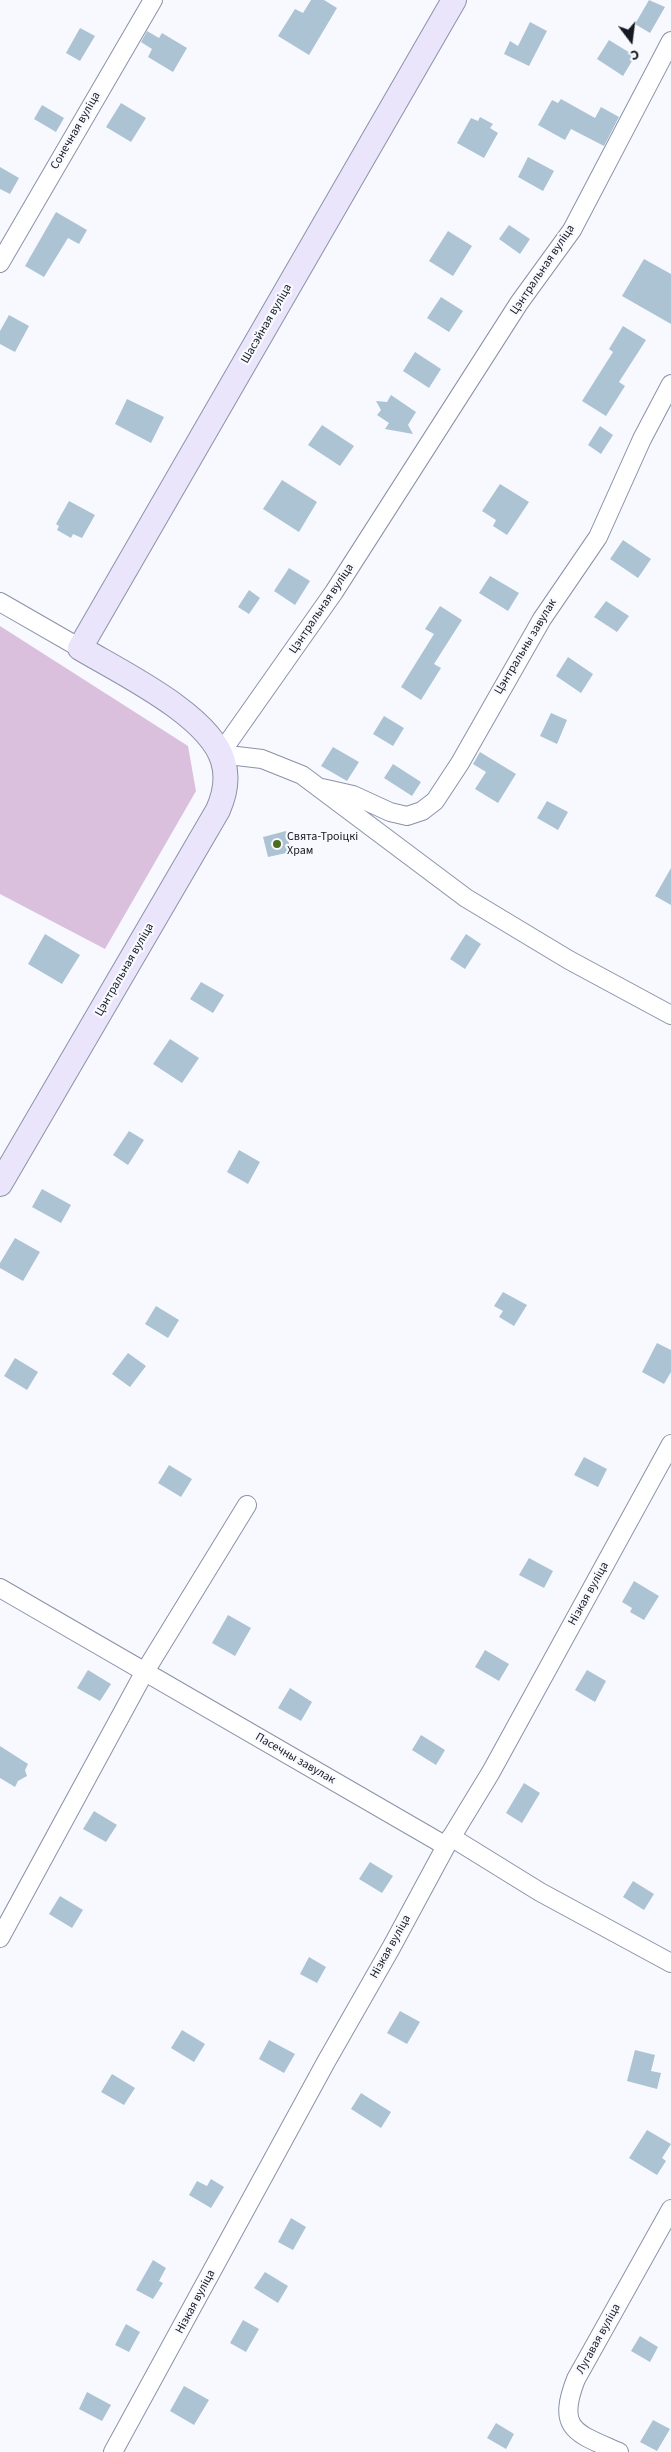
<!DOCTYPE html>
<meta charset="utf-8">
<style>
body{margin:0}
#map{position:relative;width:671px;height:2452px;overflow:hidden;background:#f7f9fe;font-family:"Source Sans 3",sans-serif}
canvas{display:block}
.north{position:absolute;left:606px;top:15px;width:50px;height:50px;-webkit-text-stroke:4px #f7f9fe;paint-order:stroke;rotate:165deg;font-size:14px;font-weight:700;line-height:20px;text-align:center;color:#151921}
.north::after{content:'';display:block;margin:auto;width:18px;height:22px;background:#151921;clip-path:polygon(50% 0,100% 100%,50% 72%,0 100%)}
</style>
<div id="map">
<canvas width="671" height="2452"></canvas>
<div class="north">С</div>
</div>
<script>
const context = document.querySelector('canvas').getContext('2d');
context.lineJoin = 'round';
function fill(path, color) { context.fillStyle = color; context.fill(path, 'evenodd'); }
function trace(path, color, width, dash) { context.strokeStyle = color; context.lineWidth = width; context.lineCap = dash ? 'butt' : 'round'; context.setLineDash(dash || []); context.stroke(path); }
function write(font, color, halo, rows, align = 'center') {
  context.font = font + ' "Source Sans 3",sans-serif'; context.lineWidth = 4.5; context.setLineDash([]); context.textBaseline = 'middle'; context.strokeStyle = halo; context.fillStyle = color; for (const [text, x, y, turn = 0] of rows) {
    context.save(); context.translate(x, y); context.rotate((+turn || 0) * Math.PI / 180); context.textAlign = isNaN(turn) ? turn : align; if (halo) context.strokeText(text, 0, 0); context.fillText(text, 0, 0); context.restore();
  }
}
fill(new Path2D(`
 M0,626l188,120 8,45 -91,158 -105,-55z`), '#dbc0dd');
fill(new Path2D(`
 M311,0h13l13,8 -28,47 -31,-19 17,-27 8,4z
 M649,0l16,7 -15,26 -15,-9z
 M530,22l17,9 -18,35 -25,-12 6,-13 8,5z
 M80,28l15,8 -15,25 -14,-8z
 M147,31l12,7 3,-5 25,15 -14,24 -25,-15 4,-8 -11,-7z
 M609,40l26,16 -12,20 -26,-17z
 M561,99l34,19 6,-11 18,10 -15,29 -33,-17 -6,11 -27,-15 14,-25 6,3z
 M121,103l25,15 -15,24 -25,-15z
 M42,105l22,13 -8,14 -22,-13z
 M480,117l13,7 -3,4 8,5 -14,25 -27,-15 14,-25 7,3z
 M528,157l26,14 -11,20 -25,-14z
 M0,167l19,11 -9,16 -10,-5z
 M56,212l31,18 -8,14 -11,-6 -24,39 -19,-11z
 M509,225l21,14 -10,15 -21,-15z
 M448,231l24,15 -19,30 -24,-15z
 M644,259l27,15v50l-49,-28z
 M441,297l22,14 -14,21 -22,-14z
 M9,315l20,11 -14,26 -15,-8v-13z
 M623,326l23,14 -27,42 6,4 -19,30 -24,-15 31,-49 -4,-3z
 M415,352l26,17 -12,19 -26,-17z
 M391,395l25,17 -8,13 5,9 -28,-5 4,-6 -12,-8 4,-5 -5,-9 11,1z
 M127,399l37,18 -13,26 -36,-19z
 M322,425l32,21 -14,20 -32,-21z
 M600,426l13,9 -12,19 -13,-9z
 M282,480l35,22 -18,30 -36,-23z
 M500,484l29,18 -22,33 -14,-9 3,-6 -14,-9z
 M69,501l26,14 -13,23 -9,-4 -2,4 -14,-8 2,-4 -3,-2z
 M623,540l28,19 -13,19 -28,-19z
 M289,568l21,13 -15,24 -21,-14z
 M490,576l29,17 -11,18 -29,-18z
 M249,590l11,8 -11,16 -11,-7z
 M606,601l23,15 -12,16 -23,-15z
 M440,606l22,14 -28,44 7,4 -20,32 -20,-13 33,-53 -9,-5z
 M568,657l25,17 -12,19 -25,-17z
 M551,713l16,7 -10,24 -17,-8z
 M384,716l20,12 -11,18 -20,-12z
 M333,747l26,15 -12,19 -26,-15z
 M480,752l36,22 -18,29 -23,-14 11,-17 -13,-8z
 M393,764l28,18 -9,14 -28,-18z
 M547,801l21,11 -10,18 -21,-12z
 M286,831l5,21 -23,5 -5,-20z
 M671,868v37l-16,-9z
 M45,934l35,21 -18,29 -34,-20z
 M466,934l15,10 -16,25 -15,-10z
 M201,982l23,13 -11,18 -23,-14z
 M170,1039l29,19 -17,25 -29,-19z
 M129,1131l15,9 -16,25 -15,-10z
 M239,1150l21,12 -12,22 -21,-12z
 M42,1189l29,16 -10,18 -29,-16z
 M15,1238l25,14 -17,29 -23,-13v-5z
 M503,1292l24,13 -13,21 -15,-9 4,-6 -9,-5z
 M156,1306l23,14 -11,18 -23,-14z
 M657,1343l14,7v22l-7,12 -22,-12z
 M128,1353l18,13 -16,21 -18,-13z
 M15,1358l23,14 -11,18 -23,-14z
 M584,1457l23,12 -9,18 -24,-12z
 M169,1465l23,14 -11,18 -23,-14z
 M529,1558l24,13 -9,17 -25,-13z
 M634,1581l25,15 -15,24 -14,-8 2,-4 -10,-6z
 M228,1615l23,13 -16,28 -23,-13z
 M485,1650l24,14 -10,17 -24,-14z
 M88,1670l23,14 -11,17 -23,-13z
 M587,1670l19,11 -11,21 -20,-12z
 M290,1688l22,14 -11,19 -23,-13z
 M421,1735l24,15 -9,15 -24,-15z
 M0,1746l28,18 -3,6 2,6 -9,5 -3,6 -15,-9z
 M524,1783l16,10 -18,30 -16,-10z
 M94,1811l23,14 -11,17 -23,-13z
 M370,1862l23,14 -11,17 -23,-14z
 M633,1881l21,13 -10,16 -21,-13z
 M60,1896l23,14 -11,18 -23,-14z
 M309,1957l17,10 -9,16 -17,-9z
 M400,2011l20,11 -13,22 -20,-11z
 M182,2030l23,14 -11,18 -23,-14z
 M269,2040l26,14 -11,19 -25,-14z
 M635,2050l20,5 -4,16 10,2 -4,16 -30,-8z
 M112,2074l23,14 -11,17 -23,-13z
 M361,2093l30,19 -10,16 -30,-19z
 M647,2130l24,14 -9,14 4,3 -9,14 -28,-17z
 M211,2179l13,8 -13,21 -22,-13 8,-14 10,5z
 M291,2218l15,9 -13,23 -15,-8z
 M153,2260l13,8 -7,13 4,2 -10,16 -17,-9z
 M265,2272l23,14 -10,17 -24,-15z
 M243,2320l16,9 -13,23 -16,-9z
 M126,2324l14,8 -11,20 -14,-7z
 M640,2336l18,11 -8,15 -19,-11z
 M184,2386l25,14 -15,25 -24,-14z
 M87,2392l24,13 -9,16 -23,-12z
 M653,2420l17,9 -13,22 -17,-9z
 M496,2423l18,11 -8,15 -19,-11z`), '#acc3d4');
const minor = new Path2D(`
 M0,263l153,-263
 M0,602l80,46
 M220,754l114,-162 185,-289 53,-73 99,-189
 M220,754l42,5 40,16 164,123 103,62 102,55
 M322,788l31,7 37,17 17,4 15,-5 13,-10 25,-38 82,-144 56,-82 44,-98 29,-55
 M0,1588l446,258
 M451,1837l89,55 131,71
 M0,1938l144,-265 103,-168
 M113,2452l213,-390 65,-114 55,-102 45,-74 180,-328
 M619,2452c-43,-19 -63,-22 -43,-73l95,-170`);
const secondary = new Path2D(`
 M0,1184l218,-374c7,-16 10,-33 5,-49 -13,-46 -103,-89 -143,-113l374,-648`);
trace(minor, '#8992a8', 20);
trace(secondary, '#8992a8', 26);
trace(minor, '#fff', 18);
trace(secondary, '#ebe5fb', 24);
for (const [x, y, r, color] of [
 [277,844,5,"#4b6c22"]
]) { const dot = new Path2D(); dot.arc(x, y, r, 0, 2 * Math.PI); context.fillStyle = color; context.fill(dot); trace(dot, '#f7f9fe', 2); }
write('12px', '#151921', '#f7f9fe', [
 ["Сонечная вуліца",76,131,-60],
 ["Цэнтральная вуліца",543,270,-56],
 ["Шасэйная вуліца",267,324,-60],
 ["Цэнтральная вуліца",322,609,-56],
 ["Цэнтральны завулак",526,647,-59],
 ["Цэнтральная вуліца",125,970,-60],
 ["Нізкая вуліца",589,1594,-61],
 ["Пасечны завулак",295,1759,30],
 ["Нізкая вуліца",391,1947,-61],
 ["Нізкая вуліца",196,2302,-62],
 ["Лугавая вуліца",599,2339,-61]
]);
write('12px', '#151921', '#f7f9fe', [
 ["Свята-Троіцкі",287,837],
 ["Храм",287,851]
], 'left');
</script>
